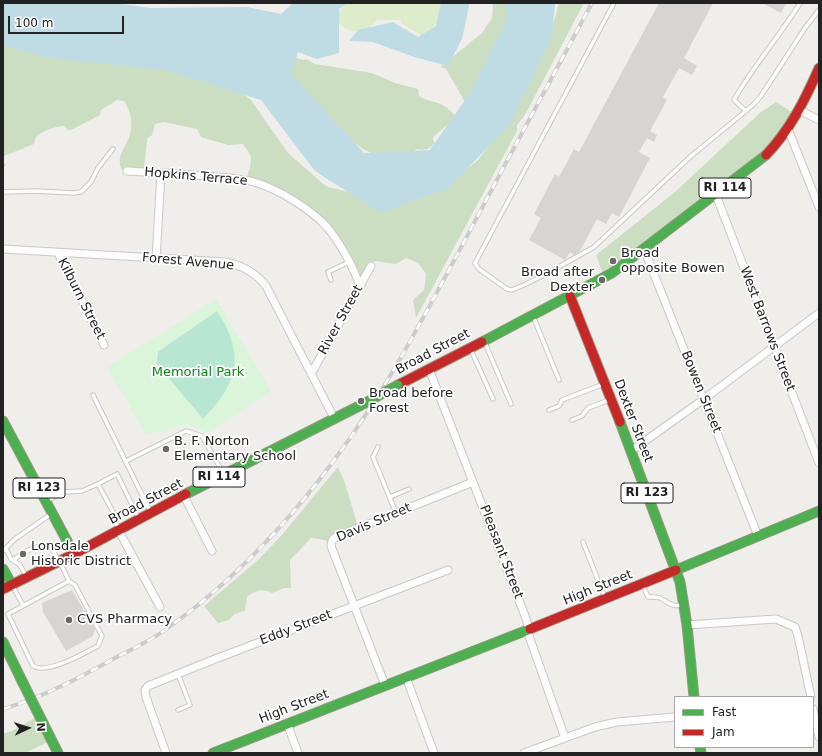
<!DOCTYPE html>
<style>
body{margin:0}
#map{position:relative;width:822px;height:756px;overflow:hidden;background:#f0eeeb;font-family:"DejaVu Sans",sans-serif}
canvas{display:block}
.frame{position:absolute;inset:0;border:4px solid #222;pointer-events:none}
.legend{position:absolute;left:674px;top:696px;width:140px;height:52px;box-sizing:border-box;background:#fff;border:1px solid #a7a7a7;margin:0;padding:5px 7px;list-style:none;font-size:12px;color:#222}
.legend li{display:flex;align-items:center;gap:8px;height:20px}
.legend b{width:20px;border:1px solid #a7a7a7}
.north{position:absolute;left:8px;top:708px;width:40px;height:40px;-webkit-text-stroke:3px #fff;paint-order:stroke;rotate:86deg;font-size:11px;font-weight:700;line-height:16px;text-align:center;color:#222}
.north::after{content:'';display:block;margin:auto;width:14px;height:18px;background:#222;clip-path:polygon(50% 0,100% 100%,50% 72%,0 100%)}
.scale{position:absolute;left:8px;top:16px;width:116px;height:18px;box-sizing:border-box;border:2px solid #222;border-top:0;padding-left:5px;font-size:12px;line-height:14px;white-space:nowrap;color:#222;-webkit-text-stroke:3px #fff;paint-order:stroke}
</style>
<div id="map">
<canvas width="822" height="756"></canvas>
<div class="frame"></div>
<ul class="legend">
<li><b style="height:5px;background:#4caf50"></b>Fast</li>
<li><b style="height:5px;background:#c62828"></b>Jam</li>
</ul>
<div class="north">N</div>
<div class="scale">100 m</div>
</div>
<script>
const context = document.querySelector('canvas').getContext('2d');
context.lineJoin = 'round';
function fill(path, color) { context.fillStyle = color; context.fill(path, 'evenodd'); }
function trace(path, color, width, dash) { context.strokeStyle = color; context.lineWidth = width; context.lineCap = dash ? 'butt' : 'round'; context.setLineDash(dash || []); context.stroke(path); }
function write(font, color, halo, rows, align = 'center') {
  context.font = font + ' "DejaVu Sans",sans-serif'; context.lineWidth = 3.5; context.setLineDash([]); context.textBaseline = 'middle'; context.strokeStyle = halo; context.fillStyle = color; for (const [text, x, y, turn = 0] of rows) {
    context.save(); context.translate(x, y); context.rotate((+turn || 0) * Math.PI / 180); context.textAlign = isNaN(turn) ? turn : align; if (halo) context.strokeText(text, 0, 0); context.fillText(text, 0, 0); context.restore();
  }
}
fill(new Path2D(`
 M346,3h94c4,15 -5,24 -17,33l-9,-5 -13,-8v-3h-23l-14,12c-12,-1 -24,-2 -28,-15z`), '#ddeccb');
fill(new Path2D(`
 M492,3h23l-47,104 -22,-38 -6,-2 42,-34 10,-15 1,-11z
 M559,3h25l-59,112 -8,10v6l-101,187 -3,-18 11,-10 2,-16 -8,-11 -12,-5 -10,6 -22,-3 -13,20 -35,-53 -40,-31 -41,-16 5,-13 1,-12 -8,-12 -15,1 -27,-8 -4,-8 -33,-7 -9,2 -3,11 -5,4 -3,31 -2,1 -20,-1c-7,-16 5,-22 8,-36 3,-13 1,-22 -6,-33l-7,-1 -16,10 -1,5 -29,15h-3l-4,-4c-6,-1 -24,6 -28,11 -1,2 -1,5 -2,7l-30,12 -1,5 3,5h-3v-123l181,19 57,30 10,8 37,53 34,30 6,4 61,14 27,-1 17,-7 21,-14 23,-18 19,-24 55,-105z
 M283,53l20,7 3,-1 9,5 57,9 23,10 23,6 1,7c6,4 12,5 19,7 8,3 13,8 19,14l-24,20v3l2,3c-6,6 -9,8 -18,6l-6,4 -27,6 -21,-10 -33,-24 -42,-52z
 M776,102l17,11 -10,18 -32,32 -148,111 -7,-19 79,-63 86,-80z
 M338,467l7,16 13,44 -29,16 -4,-3 -14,-2 -21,22 1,28h-6l-13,5c-10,-5 -16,-3 -25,4l-2,14c-8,2 -11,2 -16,9l-11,3 -14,-17 54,-46 23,-24z
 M38,716l12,25 -25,12h-22v-19l9,-3z`), '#cbdec1');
fill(new Path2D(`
 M216,299l55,92 -64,42 -19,-9 -42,11 -39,-68z`), '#daf5da');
fill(new Path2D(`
 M217,311c29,44 21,72 -14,108l-46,-55 1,-12z`), '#b7e6d2');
fill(new Path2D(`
 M3,3h112l36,5 96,-1 34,7 12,-11h55l-9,6v44l-22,6 -19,-7 -7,22 73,79 66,-3 40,-57 38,-76 -3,-14h50l-3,33 -42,88 -61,64 -68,25 -66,-42 -54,-71 -95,-30 -116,-12 -47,-13z
 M441,3h27l1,3 -7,33 -14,27 -34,-9 -41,-15 -24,-1 9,-11 35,-8 25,15 18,-11z`), '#bfdbe3');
fill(new Path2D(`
 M659,3h54l-29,55 13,8 -5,9 -13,-7 -16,29 4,3 -17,31 7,4 -3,7 -7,-4 -8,14 11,6 -31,59 -7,-4 -6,11 -9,-5 -17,32 -6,4 -4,-3 -5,8 -36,-20 12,-22 -7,-4 21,-40 4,3 15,-28 5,3z
 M762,3h24l-5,10z
 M72,590l23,39 -2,7 -27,15 -23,-39 -1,-9z`), '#d7d4d2');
const lane = new Path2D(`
 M614,3l-139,260 4,6 28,20 5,1 12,-5 24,-12 46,-26 96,-90 63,-52 8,-9 44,-68 14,-18
 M746,111l-12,-11c19,-34 46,-64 66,-97
 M3,192l32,-1 39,2 7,-1 10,-10 7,-14 15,-19
 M331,280l-3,-8 21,-10
 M533,316l26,64
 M485,343l26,61
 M471,350l22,49
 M93,395l57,116
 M549,410l10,-4 3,-6 42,-16
 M572,420l10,-4 6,-8 21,-8
 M378,447l-5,10 23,56
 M126,461l60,-30 16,5 21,37
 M98,484l19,-10 21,43
 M390,497l19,-8
 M47,501l16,-9 19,-1 16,-7 15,28 5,16
 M583,542l22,56
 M50,545l8,15
 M6,549l5,10 9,6 6,11
 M3,551l12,-12 36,-25
 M13,560c8,-6 17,-12 27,-14 9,-1 18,1 26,-4
 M60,562l9,19 6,4 27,51 -4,10c-14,7 -51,29 -65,20l-25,-52 61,-33
 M643,585l5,12c17,-1 13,4 25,8 2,1 7,0 9,0
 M13,587l10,18
 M178,674l12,31 -12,5`);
const street = new Path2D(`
 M799,110l20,10
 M788,129l31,78
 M127,171c30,2 61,3 91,6 12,1 24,2 36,5 24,7 55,26 72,44 13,15 28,41 34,61
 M716,195l103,268
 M3,249l222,13c17,3 30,10 41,24l68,132
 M644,249l114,287
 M58,253l46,92
 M156,259l5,-86
 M429,369l98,252 2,15 36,102
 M311,374l60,-108
 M631,451l73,-52 115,-86
 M184,496l28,55
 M119,531l41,76
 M687,625l89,-6 19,8 3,9 13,61
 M406,677l28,76
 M385,685l-54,-139 1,-5 2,-3 139,-56
 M813,709l6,28
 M287,723l11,30
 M166,753l-20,-56 -1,-7 3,-4 62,-25 238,-91
 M524,753l71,-26 22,-5 58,-5`);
const fast = new Path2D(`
 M482,342l130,-69 154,-118
 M3,421l71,133
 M620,422l60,160 7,43 7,72
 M186,494l179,-91
 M3,569l9,16
 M676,570l143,-59
 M3,642l19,39
 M44,725l14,28
 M700,747l1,6
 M213,753l317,-124`);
const jam = new Path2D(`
 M766,155c24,-25 39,-55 53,-87
 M570,296l50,126
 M398,385l84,-43
 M3,589l71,-35 112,-60
 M530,629l146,-59`);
trace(lane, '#c9c8c7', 5.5);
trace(street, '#c9c8c7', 9);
trace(fast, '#999a82', 11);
trace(jam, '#999a82', 11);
trace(lane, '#fdfcfc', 3.5);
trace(street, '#fdfcfc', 7);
trace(fast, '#4caf50', 9);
trace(jam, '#c62828', 9);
const rail = new Path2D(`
 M3,709c40,-12 76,-31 112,-51 17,-9 35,-17 50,-28 99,-70 175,-167 235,-271 22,-38 43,-78 64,-117 42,-80 85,-159 128,-239`);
trace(rail, '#ccc', 4);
trace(rail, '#fff', 2.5, [8]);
const fastBridge = new Path2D(`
 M365,403l33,-18
 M22,681l22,44`);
trace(fastBridge, '#999a82', 11, []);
trace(fastBridge, '#4caf50', 9);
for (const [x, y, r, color] of [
 [613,261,4,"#6a6968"],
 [602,280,4,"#6a6968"],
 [361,401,4,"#6a6968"],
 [166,449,4,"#6a6968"],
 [23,554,4,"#6a6968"],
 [69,620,4,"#6a6968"]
]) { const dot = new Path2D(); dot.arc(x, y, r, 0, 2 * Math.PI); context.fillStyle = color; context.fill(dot); trace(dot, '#fff', 1.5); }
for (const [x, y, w] of [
 [725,188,52],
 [219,477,52],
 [39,488,52],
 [647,493,52]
]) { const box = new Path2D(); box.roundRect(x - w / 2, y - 10, w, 20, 3); context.fillStyle = '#fff'; context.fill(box); trace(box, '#222', 1); }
write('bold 12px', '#222', null, [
 ["RI 114",725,188],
 ["RI 114",219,477],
 ["RI 123",39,488],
 ["RI 123",647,493]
]);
write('13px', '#222', '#fff', [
 ["Hopkins Terrace",196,177,5],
 ["Forest Avenue",188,262,5],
 ["Kilburn Street",81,299,63],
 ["River Street",341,320,-61],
 ["West Barrows Street",767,329,69],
 ["Broad Street",433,352,-28],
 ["Bowen Street",701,392,68],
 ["Dexter Street",633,421,69],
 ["Broad Street",146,502,-28],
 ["Davis Street",374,523,-23],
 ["Pleasant Street",501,552,69],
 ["High Street",598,588,-22],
 ["Eddy Street",296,628,-21],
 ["High Street",294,707,-21]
]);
write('13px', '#222', '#fff', [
 ["Broad",621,254],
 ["opposite Bowen",621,269],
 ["Broad after",594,273,"right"],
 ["Dexter",594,288,"right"],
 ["Broad before",369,394],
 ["Forest",369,409],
 ["B. F. Norton",174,442],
 ["Elementary School",174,457],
 ["Lonsdale",31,547],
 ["Historic District",31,562],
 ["CVS Pharmacy",77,620]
], 'left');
write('13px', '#0c8416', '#fff', [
 ["Memorial Park",198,373]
]);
</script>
